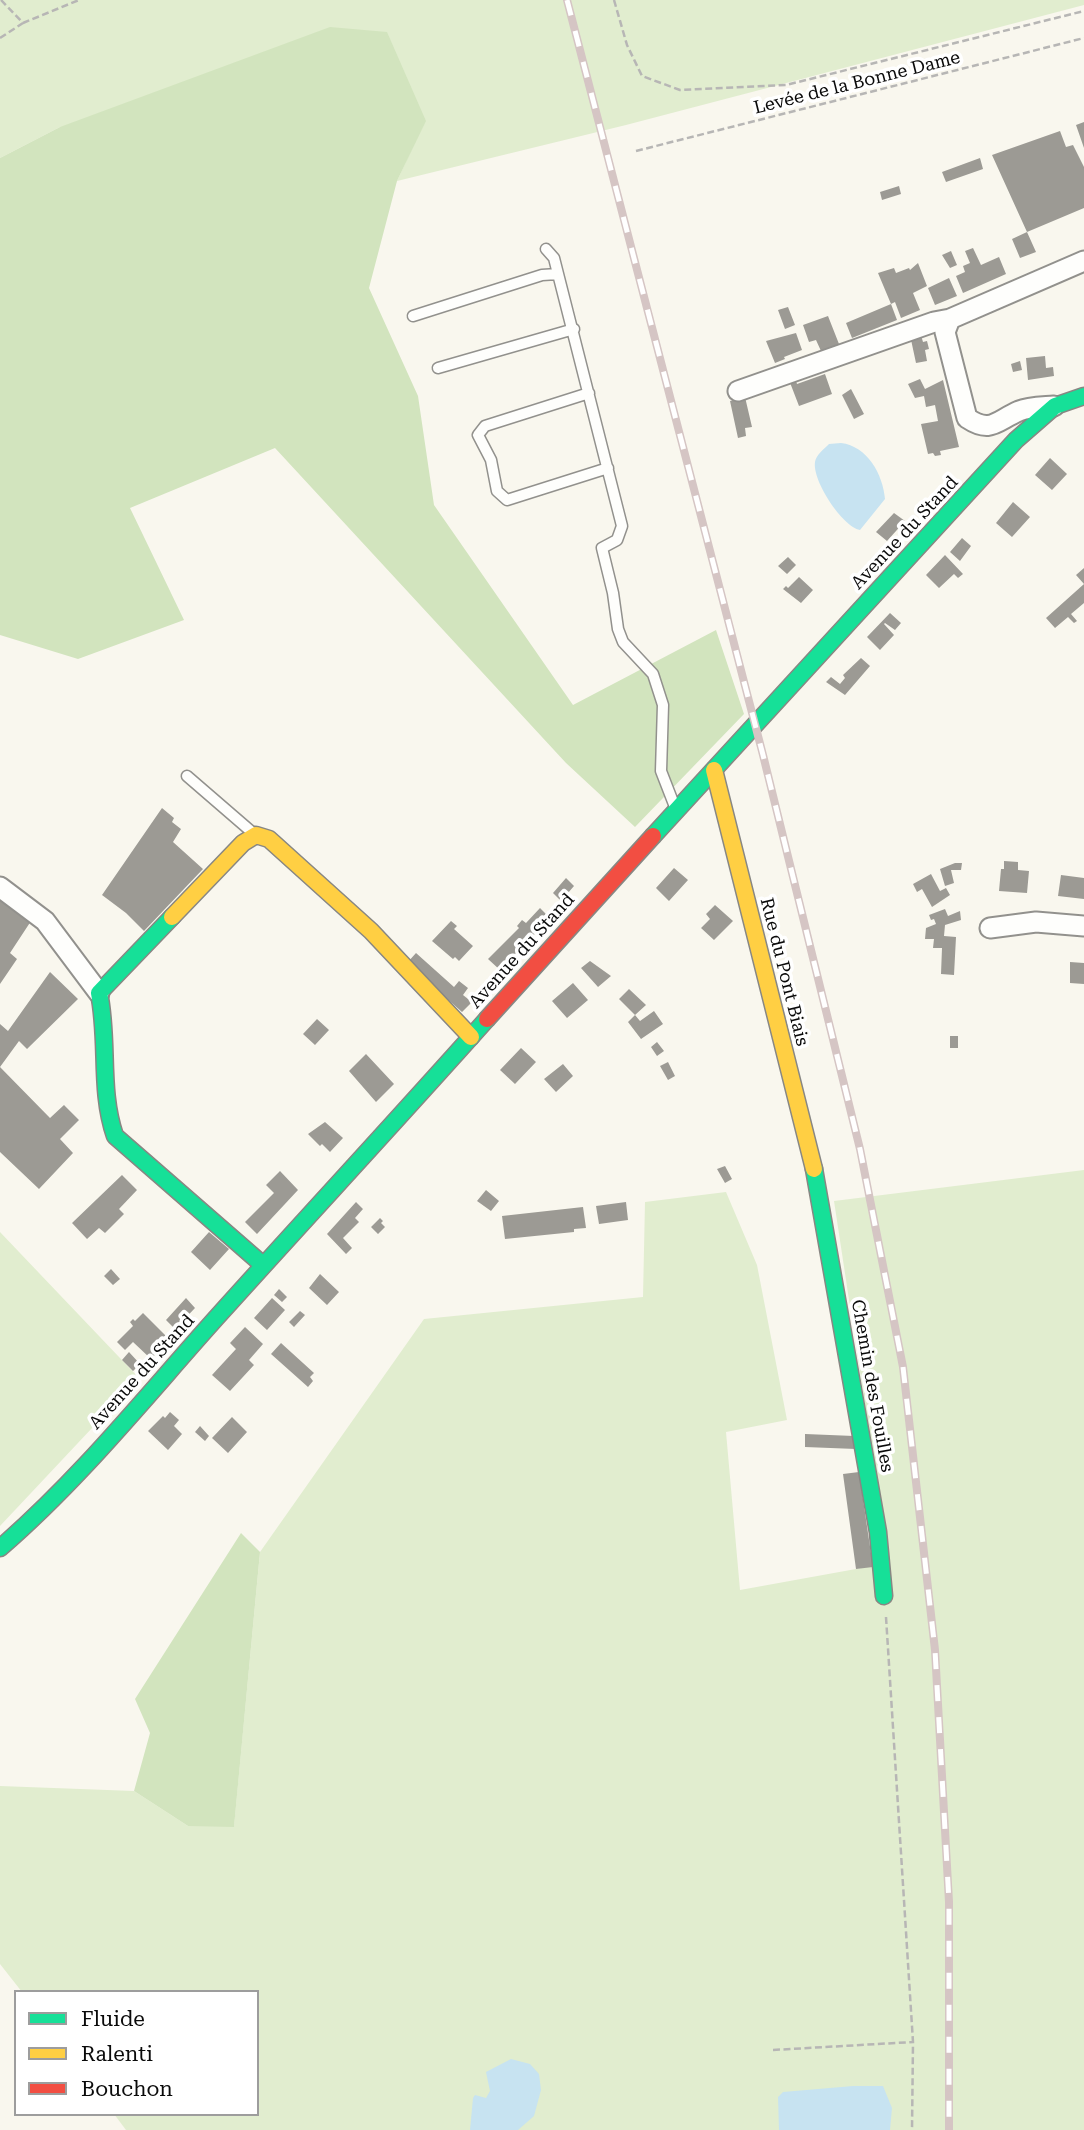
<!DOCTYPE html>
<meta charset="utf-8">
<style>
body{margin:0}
#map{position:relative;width:1084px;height:2130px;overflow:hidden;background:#f9f7ee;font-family:"Roboto Serif",serif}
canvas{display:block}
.legend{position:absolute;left:14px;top:1990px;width:245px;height:126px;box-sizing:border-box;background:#fff;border:2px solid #9d9d9d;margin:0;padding:9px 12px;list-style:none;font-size:21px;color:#0a0a0a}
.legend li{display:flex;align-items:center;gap:14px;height:35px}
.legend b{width:35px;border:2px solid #9d9d9d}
</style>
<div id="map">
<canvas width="1084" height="2130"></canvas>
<ul class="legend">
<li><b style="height:9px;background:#16e098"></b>Fluide</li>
<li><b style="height:9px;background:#ffcf43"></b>Ralenti</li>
<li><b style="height:9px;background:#f24e42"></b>Bouchon</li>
</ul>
</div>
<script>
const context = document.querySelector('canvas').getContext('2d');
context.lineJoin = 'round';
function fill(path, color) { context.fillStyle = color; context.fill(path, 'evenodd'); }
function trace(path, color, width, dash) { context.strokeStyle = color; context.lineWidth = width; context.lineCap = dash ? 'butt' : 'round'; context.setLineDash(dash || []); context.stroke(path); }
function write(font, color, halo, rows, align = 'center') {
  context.font = font + ' "Roboto Serif",serif'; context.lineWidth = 7; context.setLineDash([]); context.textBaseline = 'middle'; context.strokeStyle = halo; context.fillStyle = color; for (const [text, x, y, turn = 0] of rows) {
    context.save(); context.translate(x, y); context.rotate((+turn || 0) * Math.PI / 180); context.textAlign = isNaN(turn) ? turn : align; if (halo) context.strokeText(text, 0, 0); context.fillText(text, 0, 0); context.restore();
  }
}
fill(new Path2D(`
 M0,0h1084v5l-458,120 -229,56 28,-60 -365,6 -60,31z
 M1084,1170v960h-958l-12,-16h143v-122h-235l-22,-28v-178l134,5 54,35h46l26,-274 164,-233 219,-22 2,-95 81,-10 31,73 30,155 -61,12 14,158 149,-27 -55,-362z
 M0,1232l139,146 -139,148z`), '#e1edcf');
fill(new Path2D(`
 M330,27l57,5 39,89 -29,60 -28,107 49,108 16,109 139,200 143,-75 28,84 -109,113 -69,-64 -291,-315 -145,60 54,112 -106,39 -78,-24v-477l60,-31z
 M241,1533l19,19 -26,275 -46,-1 -54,-35 16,-58 -15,-34z`), '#d2e4be');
fill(new Path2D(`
 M841,443c26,3 42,31 44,56l-25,31c-17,-3 -48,-49 -45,-68 1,-7 9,-13 14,-18z
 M511,2059l19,5 9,10 2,16 -7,26 -16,14h-48l3,-32 2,-3 11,3 4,-7 -4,-19z
 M853,2086h30l9,22 -2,22h-111l-1,-33 5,-5z`), '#c7e3f1');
fill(new Path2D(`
 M1084,122v26l-8,-23z
 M1060,131l6,16 7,-2 11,22v41l-57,24 -35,-77z
 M980,158l3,11 -37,13 -4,-10z
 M899,186l2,8 -19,6 -2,-8z
 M1027,232l9,20 -16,6 -8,-19z
 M973,248l8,17 18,-8 7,17 -43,19 -7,-17 9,-4 -2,-6 7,-3 -5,-12z
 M951,251l6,14 -7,3 -8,-13z
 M918,263l9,23 -14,7 7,17 -19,8 -6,-16 -4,2 -13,-31 16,-5 2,5 13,-5 1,2z
 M949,278l8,18 -22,9 -7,-17z
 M891,304l6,16 -45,18 -6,-15z
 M788,307l7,18 -10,4 -7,-19z
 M828,316l11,28 -18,7 -5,-11 -7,2 -6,-17z
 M920,332l3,10 4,-1 2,8 -4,1 2,11 -11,2 -6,-28z
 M796,333l6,17 -18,7 1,2 -10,4 -9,-22z
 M1045,356l1,12 7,-1 1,9 -26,4 -2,-22z
 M1020,361l2,9 -9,2 -2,-8z
 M825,374l7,20 -33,12 -10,-26 6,-2 2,6z
 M920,379l5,10 18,-9 16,67 -19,4 1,4 -6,1 -2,-3 -5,1 -7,-30 17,-3 -3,-16 -9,2 -2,-11 -9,2 -7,-14z
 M851,389l13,25 -10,5 -12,-24z
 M745,397l7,30 -7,1 1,8 -8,2 -8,-37z
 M1050,458l17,16 -15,16 -17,-15z
 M1013,502l17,15 -18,20 -16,-14z
 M894,513l11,8 -18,20 -11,-9z
 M962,538l9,8 -11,15 -10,-9z
 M945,555l18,19 -5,4 -4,-4 -15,14 -13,-13z
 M788,557l8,8 -9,9 -9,-8z
 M1084,568v35l-13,11 6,7 -3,2 -6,-6 -13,11 -9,-10 38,-34 -8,-9z
 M799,577l14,13 -12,13 -18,-14 3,-3 2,2z
 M890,613l11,10 -6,7 -10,-7 -1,1 10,11 -14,15 -13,-13z
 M861,658l9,8 -25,29 -19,-13 5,-5 9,7 5,-6 -2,-3z
 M162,808l12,10 -2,4 9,7 -8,13 30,27 -59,62 -18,-18 -24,-18z
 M1004,861l14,1v8l11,1 -2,22 -28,-2 2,-22h3z
 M955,863h7l-1,7h-10l3,13 -9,3 -5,-17z
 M674,868l14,12 -19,21 -13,-13z
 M931,874l9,17 6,-3 4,7 -18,12 -10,-18 -5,3 -4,-8z
 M1061,875l23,3v21l-26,-3z
 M566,878l8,8 -13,15 -8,-8z
 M0,896l33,22 -23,35 7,6 -17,25z
 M715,905l18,16 -19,19 -13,-12 9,-9 -4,-5z
 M540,908l10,10 -50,52 -12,-11 31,-31 -2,-2 5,-6 4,3z
 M945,909l3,7 12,-5 1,9 -16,5 -1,11 12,1 -2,38 -13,-1 1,-26h-9l1,-9h-9l1,-11 10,-4 -2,-5 -3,1 -2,-5z
 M451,921l6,5 -3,3 19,17 -14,15 -4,-4 -2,2 -21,-18z
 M416,953l38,34 5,-6 9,7 -5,7 5,4 4,-4 8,7 -3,5 -6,-4 -9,9 -55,-49z
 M590,961l21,15 -13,11 -17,-19z
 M1070,962l14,1v21l-14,-1z
 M50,972l28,27 -51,50 -8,-8 -19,26 50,51 14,-13 15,15 -19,19 13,14 -34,36 -39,-37v-128l8,7z
 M573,983l15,17 -21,18 -15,-17z
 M629,989l17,16 -11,10 -16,-16z
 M654,1011l9,13 -22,15 -13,-17 7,-7 5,6z
 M317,1019l12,11 -14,15 -12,-11z
 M950,1036h8v12h-8z
 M657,1042l7,9 -7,5 -6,-9z
 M521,1048l15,14 -21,22 -15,-14z
 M366,1054l28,30 -18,18 -27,-31z
 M668,1062l7,14 -7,4 -8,-14z
 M563,1064l10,12 -17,16 -12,-13z
 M325,1122l18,16 -13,14 -8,-8 -2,2 -12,-12z
 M725,1166l7,13 -7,4 -8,-14z
 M280,1171l18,19 -41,44 -12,-12 29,-29 -8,-8z
 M122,1175l15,15 -18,19 5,5 -19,19 -6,-5 -12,11 -15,-16z
 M486,1190l13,11 -8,10 -14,-10z
 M356,1202l7,7 -8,9 4,4 -16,16 9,10 -6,6 -19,-20z
 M626,1202l2,18 -29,4 -3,-18z
 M583,1207l3,21 -12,1v3l-69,7 -3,-23z
 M380,1218l3,3 -2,2 4,4 -7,7 -7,-7z
 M209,1232l20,17 -19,21 -19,-18z
 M111,1269l9,10 -7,6 -9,-9z
 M320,1274l19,18 -12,13 -18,-17z
 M279,1289l8,8 -5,5 -8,-7z
 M186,1298l9,10 -20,21 -9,-9z
 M272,1298l13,12 -18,20 -13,-12z
 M300,1311l5,4 -11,12 -5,-5z
 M143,1313l26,26 -18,20 -18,-17 -8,8 -8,-8 16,-16 -3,-4 3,-3 2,2z
 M245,1327l18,17 -14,16 5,5 -24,26 -18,-16 24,-26 -6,-6z
 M281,1343l33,30 -4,4 3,4 -5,6 -37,-33z
 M129,1352l11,12 -7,7 -11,-11z
 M170,1412l9,8 -5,6 8,8 -14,16 -20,-19 15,-15 2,2z
 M232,1417l15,15 -19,21 -16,-15z
 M200,1426l9,10 -4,5 -10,-9z
 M805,1434l49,2 2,13 -51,-2z
 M859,1472l14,95 -17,2 -13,-95z`), '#9c9a94');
const lane = new Path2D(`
 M546,249l8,9 68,268 -5,14 -15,8 11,45 5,36 5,13 30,32 10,31 -2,66 14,36
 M413,316l129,-41 16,-1
 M438,368l136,-39
 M589,393l-104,33 -7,9 13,25 6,31 10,9 101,-32
 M187,776l66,57`);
const street = new Path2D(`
 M738,391l196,-69 16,-3
 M1054,406c-11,1 -25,1 -35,5 -23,10 -28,23 -52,7l-22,-86 5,-13 134,-58
 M0,887l45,34 54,72
 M990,928l46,-6 48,4`);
const fast = new Path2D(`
 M653,836l363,-396 39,-34 29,-10
 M172,917l-73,76c10,48 0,97 16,143l148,129
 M814,1169l64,363 6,64
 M0,1548c80,-69 147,-153 217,-231 90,-100 181,-198 270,-298`);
const slow = new Path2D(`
 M714,770l100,399
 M172,917l71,-74 13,-8 13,4 102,92 100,106`);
const jam = new Path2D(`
 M487,1019l166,-183`);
trace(lane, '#92918d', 13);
trace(street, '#92918d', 23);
trace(fast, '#888783', 19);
trace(slow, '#888783', 19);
trace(jam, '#888783', 19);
trace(new Path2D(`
 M1,0l22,23 56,-23
 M614,0l13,45 15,31 38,14 106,-5 298,-74
 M0,38l23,-15
 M636,151l448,-113
 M886,1617l27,425 -1,88
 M773,2050l140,-8`), '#b7b6b5', 2.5, [7, 3.5]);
trace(lane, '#fefefc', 10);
trace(street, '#fefefc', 19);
trace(fast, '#16e098', 16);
trace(slow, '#ffcf43', 16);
trace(jam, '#f24e42', 16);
const rail = new Path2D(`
 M567,0l196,755 97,394 43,218 32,283 14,252v228`);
trace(rail, '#d5c5c4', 8);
trace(rail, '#fff', 5, [16]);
write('18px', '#0a0a0a', '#fff', [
 ["Levée de la Bonne Dame",857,83,-14],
 ["Avenue du Stand",905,533,-47],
 ["Avenue du Stand",522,951,-48],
 ["Rue du Pont Biais",784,972,76],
 ["Avenue du Stand",142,1372,-48],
 ["Chemin des Fouilles",872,1386,80]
]);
</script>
